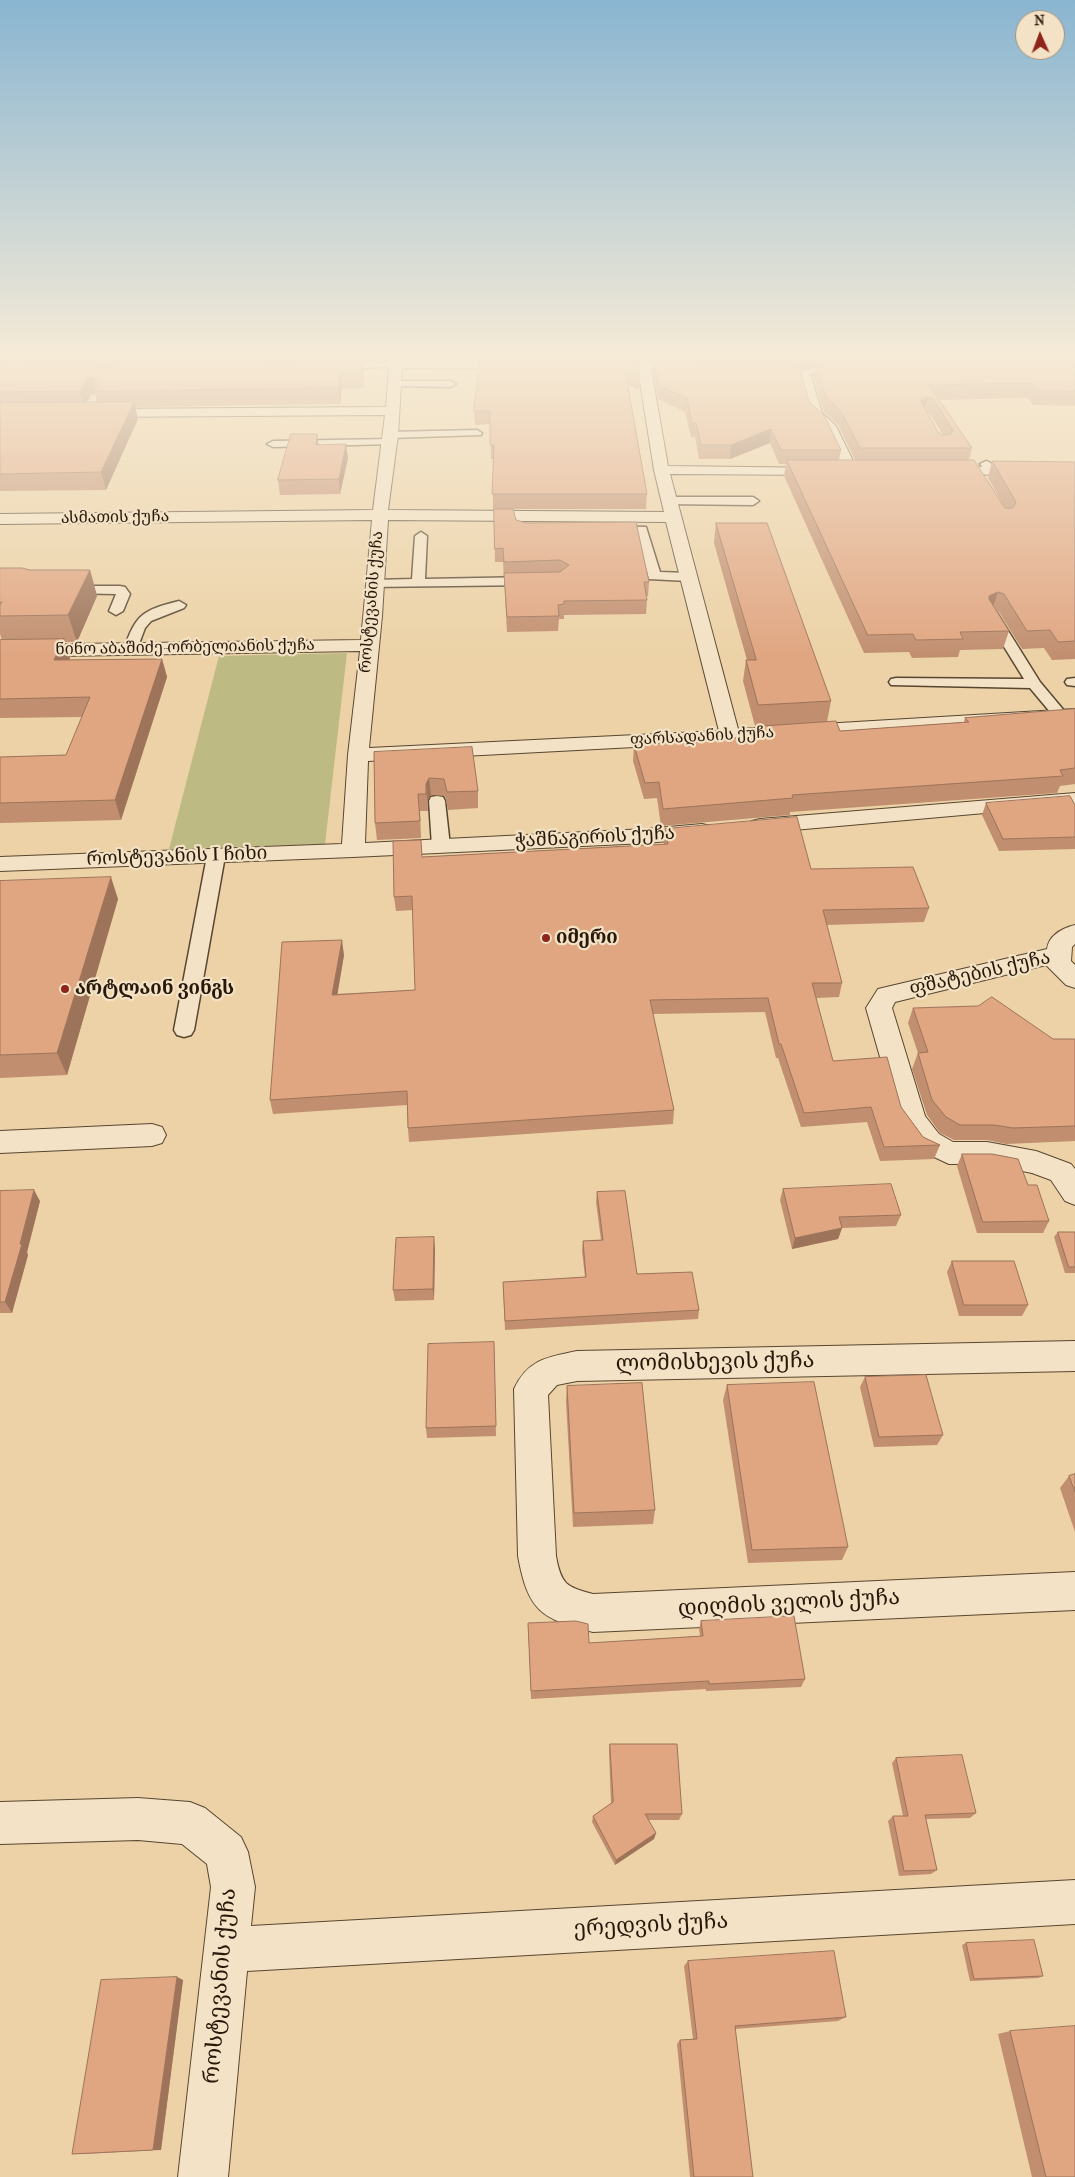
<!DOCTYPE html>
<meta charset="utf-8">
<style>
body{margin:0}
#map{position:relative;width:1075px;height:2177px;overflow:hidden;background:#ecd2a6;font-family:"IM FELL French Canon",serif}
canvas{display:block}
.north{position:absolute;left:1015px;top:10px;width:50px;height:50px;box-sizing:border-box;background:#f3e2c5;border:1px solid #a1917a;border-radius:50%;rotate:358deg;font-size:14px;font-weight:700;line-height:20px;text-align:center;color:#27180a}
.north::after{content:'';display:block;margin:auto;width:18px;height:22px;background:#8f2418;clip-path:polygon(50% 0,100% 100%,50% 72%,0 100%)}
</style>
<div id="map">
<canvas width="1075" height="2177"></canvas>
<div class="north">N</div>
</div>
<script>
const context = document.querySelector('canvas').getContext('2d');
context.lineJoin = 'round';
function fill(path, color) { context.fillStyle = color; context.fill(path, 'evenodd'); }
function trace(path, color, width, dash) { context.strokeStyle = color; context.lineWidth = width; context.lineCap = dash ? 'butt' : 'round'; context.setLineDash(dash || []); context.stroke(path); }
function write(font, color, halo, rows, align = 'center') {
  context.font = font + ' "IM FELL French Canon","Noto Serif Georgian",serif'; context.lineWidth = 4.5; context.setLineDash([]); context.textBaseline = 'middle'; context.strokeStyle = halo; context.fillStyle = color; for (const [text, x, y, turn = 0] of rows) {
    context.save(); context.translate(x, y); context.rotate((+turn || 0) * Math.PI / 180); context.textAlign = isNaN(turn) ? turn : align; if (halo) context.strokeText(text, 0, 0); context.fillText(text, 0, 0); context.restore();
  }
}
fill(new Path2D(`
 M484,355h106v3h-106z
 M347,653l-22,191 -156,5 50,-193z`), '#bdba83');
const lane = new Path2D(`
 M431,355h10l-3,11 -3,1 -5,-3z
 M397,361l3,1v4l-66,4 -5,-3 5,-3z
 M841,361l3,1v4l-44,11 -5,-3 1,-2z
 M395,381h56l5,3 -5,3 -60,-1 -1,-2z
 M477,430l5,3 -1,2 -90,3 -5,-3 5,-3z
 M390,439l5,3 -1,2 -121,3 -6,-3 6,-3z
 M986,461c5,1 8,5 11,9l-2,2h-8l-7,-8z
 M669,497h84l6,4 -6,4 -88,-1 -2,-3z
 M610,526l36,1 14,45 28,1 7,4 -7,4 -39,-2 -12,-45 -31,-1 -2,-3 2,-3z
 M421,532l6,4 -2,43 108,-2 7,4 -7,4 -163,2 -2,-3 2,-3 5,-1 37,-1 3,-43z
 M66,586h54l5,1 5,7 -7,17 -7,4 -7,-4 7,-17 -55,-1 -2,-3 2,-3z
 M179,601l7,4 -2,3 -33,13 -6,7 -9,24h-10l-2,-3c12,-35 19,-39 55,-48z
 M992,612l5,1 43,69 26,31 3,3 -3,3h-10l-26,-31 -139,-3 -2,-3 2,-3 5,-1 128,1 -39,-63z
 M1075,678v8l-8,-1 -2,-3 2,-3z
 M437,796l6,1 2,4 5,45 -3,4 -6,1 -6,-1 -3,-4 -3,-45 2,-4z
 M216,851l6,1 3,4 -31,174 -3,5 -7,2 -7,-2 -3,-5 33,-174 3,-4z`);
const street = new Path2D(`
 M390,355h12v5l113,1 6,4 -6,4 -113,-1 -4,67 -10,75 276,2 -10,-42 -16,-101 -41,-1 -2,-3 2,-3 4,-1 89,1 6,4 -6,4 -39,-1 17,97 161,2 2,3 -2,3 -5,1 -154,-1 68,255 337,-20v12l-345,21 -362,19 -3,82 281,-14 56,-5 8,2 3,5 -3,5 -8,2 -56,5 -293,14 -353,14v-14l342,-13 6,-89 12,-104 -360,6v-12l361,-5 11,-120 -372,4v-10l373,-4 12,-95 -287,2 -7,-4 7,-4 288,-2zM388,520l278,2 53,209 -350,17 13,-132z
 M768,364l31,5 12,7 11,37 14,13 22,45 -2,3h-10l-23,-46 -14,-13 -9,-34 -10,-6 -26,-4 -2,-3z
 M1075,466v8l-131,1 -5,-1 -2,-3 2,-3 5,-1z
 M1075,793v12l-315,28 -8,-2 -3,-5 3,-5 8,-2z
 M1075,925v19l-3,3 -1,14 4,4v23l-9,-3 -20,-20 -151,37 -3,6 33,108 14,18 14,8h34l49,9 35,13 4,5v36l-10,-4 -14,-21 -19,-7 -45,-9h-38l-30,-14 -21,-30 -32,-112 12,-19 169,-40c2,-14 16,-21 28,-24z
 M152,1124l10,3 4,8 -4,8 -10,3 -152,7v-22z
 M1075,1341v30l-498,10 -20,4 -9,10 8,161c5,28 10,31 37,38l482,-22v38l-482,22c-52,-13 -65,-21 -75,-76l-4,-167c14,-30 34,-32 63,-38z
 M138,1798l52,4 15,6 36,29 7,15 7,35 -4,39 824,-46v44l-828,47 -19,206h-50l33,-290 -4,-23 -25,-20 -44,-4 -138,4v-42z`);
trace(lane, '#584631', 3);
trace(street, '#584631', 2);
fill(lane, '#f3e2c5');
fill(street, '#f3e2c5');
fill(new Path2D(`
 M0,355h372v5h-9l1,28 -22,1 -2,15 -205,3 3,12 -32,71 -106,1zM95,394l2,9h-10l4,-8z
 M565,355h62v4l13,18 -1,13 -11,-5 19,109 -1,15h-153v-50h-2l-1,-35 -15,1 -1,-14 98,-53z
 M637,355h438v51l-42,-1 -5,-7 -89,2 33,48 -3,12 36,48 -17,-30 4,-17 83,1v197l-23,1 -8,-12 -22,1 -23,-37 -3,-1 13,20 -6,18 -43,1 -2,7 -46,1 -3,-6 -45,1 -80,-177 2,-12h-7l-9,-21 -40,16h-31l-4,-22h-4l-6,-25 -27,-13 -5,-27 1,-11 -13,-1zM814,365l-1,11 11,36 14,13 17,35h-16l2,-10 -32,-48 -12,-35 5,2zM927,413l3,1 13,21 -5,-3z
 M319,444l29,14 -8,36 -60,1 -2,-15z
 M494,509l155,73 -1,14h-2l1,4 -1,14 -82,1v4h-5l-1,12 -51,1 -4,-70h-8z
 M716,523l115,178 -4,21 13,9 124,-9 1,-4 110,-9v75l-15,2 -3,7 -267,19v3l-129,11 -4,-28 -13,1 -11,-38 1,-16 126,-9 2,-10h-7l-12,-45 3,-21h1l-33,-117z
 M0,568l30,2h60l7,26 -20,46h-12l5,16 -1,2 93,-1 5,18 -46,143 -121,3v-66l66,-2 16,-38 -82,1v-78h2l-2,-6z
 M374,752l104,39v17l-30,2 -3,-14 -14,-1 -4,6 1,10h-8l1,27 -44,2 -2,-17z
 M986,803l89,2v44l-76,2 -17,-36z
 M665,829l146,40 118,39 -5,14 -98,3 16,58 -3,14 -23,1 17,63 68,46 22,30 17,8 -6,14 -54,2 -13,-39 -66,5 -23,-69h-2l-11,-46 -112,2 21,96 -1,14 -264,18 -1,-14 -1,-23 -134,9 -3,-14 74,-145 -7,39 78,-4 -2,-80 -17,1 -2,-14 28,-40 242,-13z
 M0,881l118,18 -51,176 -67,3z
 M913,1008l140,31h22v102l-69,3 -19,-4h-33l-14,-7 -13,-18 -15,-46 6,-16 -10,-30z
 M962,1154l66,31 21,36 -6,12h-66l-20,-67z
 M783,1189l118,26 -5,11 -54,2 -4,11 -46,10 -12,-49z
 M0,1191l40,10 -13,51 1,3 -16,58h-12z
 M597,1192l40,82 62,36 -1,9 -193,11 -2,-48 82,-5 -3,-26 1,-10 18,-1 -5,-38z
 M1058,1232h17v41h-10l-11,-36z
 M435,1248l-1,52 -39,1 -2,-11z
 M952,1261l76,44 -6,11h-63l-12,-44z
 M494,1342l2,94 -69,2 -1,-10z
 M865,1377l78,58 -6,10 -63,2 -14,-60z
 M727,1385l121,162 -6,13 -94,3 -25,-163z
 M567,1386l88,124 -2,14 -80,3 -7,-126z
 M1075,1474v58l-15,-44 9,-12z
 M701,1621l104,58 -4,8 -95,4v-2l-175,10 -3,-76 61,20 111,-7 -1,-7z
 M610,1744l72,70 -3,6h-31l8,13 -2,6 -39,26 -23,-43 1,-6 18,-12 -2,-53z
 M896,1758l80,55 -6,5 -44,1 11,51 -6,4 -32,2 -11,-55 5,-5h10l-11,-53z
 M966,1943l77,33 -5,2 -68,3 -8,-36z
 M688,1961l158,56 -8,4 -103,8 18,148h-63l-13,-133 3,-4 13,-1 -9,-73z
 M177,1977l6,3 -22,170 -80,4h-9z
 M1010,2031l65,146h-43l-34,-143z`), '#c18e6f');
fill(new Path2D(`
 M33,355l4,15 -7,4 -4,-15z
 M262,355h110v5h-9l1,28 -2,-16h-101l-2,-15z
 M804,355h54l-43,6 -1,4 -12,4z
 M340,373l2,16 -2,15 -2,-16z
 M93,377l3,14h-2l1,3 -4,1 -7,12 -4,-16 7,-12z
 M928,397l-4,15 -6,3 3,-15z
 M134,402l4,17 -32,71 -5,-18z
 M771,429l-1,14 -40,16 1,-14z
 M317,434l2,14 -3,-3z
 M346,444l2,14 -8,36 -1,-15z
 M90,570l7,26 -20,46 -9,-27z
 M998,592l-6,18 -8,4 5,-18z
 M64,639l6,19 -10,21 -6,-19z
 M162,659l5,18 -46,143 -6,-20z
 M429,778l2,17 -4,6 1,10 -2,-27z
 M111,877l7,22 -51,176 -10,-22z
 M342,940l2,15 -9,54 -3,-14z
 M34,1190l6,11 -13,51 1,3 -16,58 -7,-11z
 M842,1228l-4,11 -46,10 3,-11z
 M434,1237l1,11 -1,52 -1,-11z
 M656,1833l-2,6 -39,26 1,-5z
 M177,1977l6,3 -22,170h-8z`), '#9d745a');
const building = new Path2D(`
 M0,355h32l-6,4 3,4 68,1 3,4h8l5,-7 -2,-5 -11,-1h162l-3,2 7,5 83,-7h13v17l-22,1 -2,15 -244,3 6,-10 -7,-4 -6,2 -7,12 -80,1z
 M575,355h52l1,1h-51z
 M839,355h236v36l-38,-1 -5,-7 -103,2 43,63h-112l-20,-38 -14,-13 -11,-36zM928,397l5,2 20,31 -2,4 -9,1 -4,-3 -17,-30v-2z
 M480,358l157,1 3,18 -15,-7 22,124h-155l2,-49h-4v-34h-16z
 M654,359l126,2 10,3 10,5 9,33 15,13 17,35h-60l-10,-21 -40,16h-30l-5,-22h-4l-5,-25 -28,-12z
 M134,402l-33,70 -101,2v-71z
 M291,434h26l-1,11 30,-1 -7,35 -61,1z
 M787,460h187l31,48h8l3,-6 -24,-41 83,1v179l-17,1 -8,-12 -23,1 -23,-37 -6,-2 -9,4v3l20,32 -49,1 3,7 -47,1 -3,-6 -45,1z
 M494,509h19l3,11 10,3 110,-1 13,60h-5l3,18 -83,1v3l-6,1 1,11 -52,1 -3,-44 56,-1 9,-7 -9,-5 -56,2 -1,-14 -8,1z
 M716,523h51l64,178 -73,4 -12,-45h10z
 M0,568h22l8,2h60l-22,45 -68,1v-11l2,-3h-2z
 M64,639l-10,21 108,-1 -47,141 -115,3v-46l66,-2 24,-58 -90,2v-59z
 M1075,709v59l-15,2 3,6 -271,19 1,3 -130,11 -4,-27 -14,1 -11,-38 131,-9 -3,-10 74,-5 4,10 129,-9 -4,-4z
 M472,747l6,44 -31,1 -3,-13 -15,-1 -3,6v10h-8l2,27 -45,2 -1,-71z
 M1070,796l5,9v32l-72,2 -17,-36z
 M797,817l14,52 102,-2 16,41 -106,2 19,73h-30l21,78 54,-4 14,50 22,30 17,8 -56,2 -13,-40 -67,6 -23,-69h-2l-11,-46 -118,2 24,110 -266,18 -1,-37 -137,9 12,-158 60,-2 -10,55 83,-5 -3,-94 -18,1 -1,-56 28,-1 1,17 246,-13 -3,-15z
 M111,877l-54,176 -57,2v-174z
 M992,997l61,42h22v87l-62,2 -19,-3h-34l-14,-8 -14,-17 -14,-47 10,-1 -15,-44 65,-2z
 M962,1154h30l26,5 10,26h9l12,36 -66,1z
 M891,1184l10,31 -62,2 3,11 -47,10 -12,-49z
 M34,1190l-14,54h2l-17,58h-5v-111z
 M625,1191l12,83 55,-2 7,38 -194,11 -2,-39 83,-5 -3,-36 20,-1 -6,-48z
 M1058,1232h17v35h-6z
 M434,1237l-1,52 -40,1 3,-52z
 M952,1261h62l14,44h-64z
 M494,1342l2,84 -70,2 2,-84z
 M926,1375l17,60 -64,2 -14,-60z
 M814,1382l34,165 -96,3 -25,-165z
 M642,1383l13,127 -81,3 -7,-127z
 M1075,1474v18l-6,-16z
 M794,1616l11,63 -96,5v-3l-178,10 -3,-68 48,-2 12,3 1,19 114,-7 -2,-15z
 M610,1744h67l5,70h-37l11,19 -40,27 -23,-44 20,-14z
 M962,1755l14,58 -51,2 12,55 -33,1 -11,-55h15l-12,-58z
 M1034,1940l9,36 -69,3 -8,-36z
 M834,1951l12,66 -111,9 18,151h-59l-14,-137 17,-1 -9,-78z
 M177,1977l-24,173 -81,4 29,-174z
 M1075,2026v151h-29l-36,-146z`);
fill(building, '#e0a581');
trace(building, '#9d745a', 1);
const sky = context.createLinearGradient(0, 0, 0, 660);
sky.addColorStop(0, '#89b5d1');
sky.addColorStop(0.54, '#f6ebd7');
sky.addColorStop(1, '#f6ebd700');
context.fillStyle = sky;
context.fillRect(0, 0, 1075, 660);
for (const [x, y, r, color] of [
 [546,938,5,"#8f2418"],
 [65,989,5,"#8f2418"]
]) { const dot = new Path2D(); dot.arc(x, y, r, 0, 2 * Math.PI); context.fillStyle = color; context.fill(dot); trace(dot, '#f3e2c5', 2); }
write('16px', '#27180a', '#f3e2c5', [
 ["ასმათის ქუჩა",115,518,-1],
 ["როსტევანის ქუჩა",372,602,-85],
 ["ნინო აბაშიძე-ორბელიანის ქუჩა",185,648,-1],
 ["ფარსადანის ქუჩა",702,737,-3]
]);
write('19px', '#27180a', '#f3e2c5', [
 ["ჭაშნაგირის ქუჩა",595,838,-3],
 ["როსტევანის I ჩიხი",177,857,-2],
 ["ფშატების ქუჩა",980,974,-13]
]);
write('bold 19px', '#27180a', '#f3e2c5', [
 ["იმერი",556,938],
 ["არტლაინ ვინგს",75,989]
], 'left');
write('22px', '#27180a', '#f3e2c5', [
 ["ლომისხევის ქუჩა",715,1363,-1],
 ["დიღმის ველის ქუჩა",789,1604,-3],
 ["ერედვის ქუჩა",651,1926,-3],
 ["როსტევანის ქუჩა",221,1986,-85]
]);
</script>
